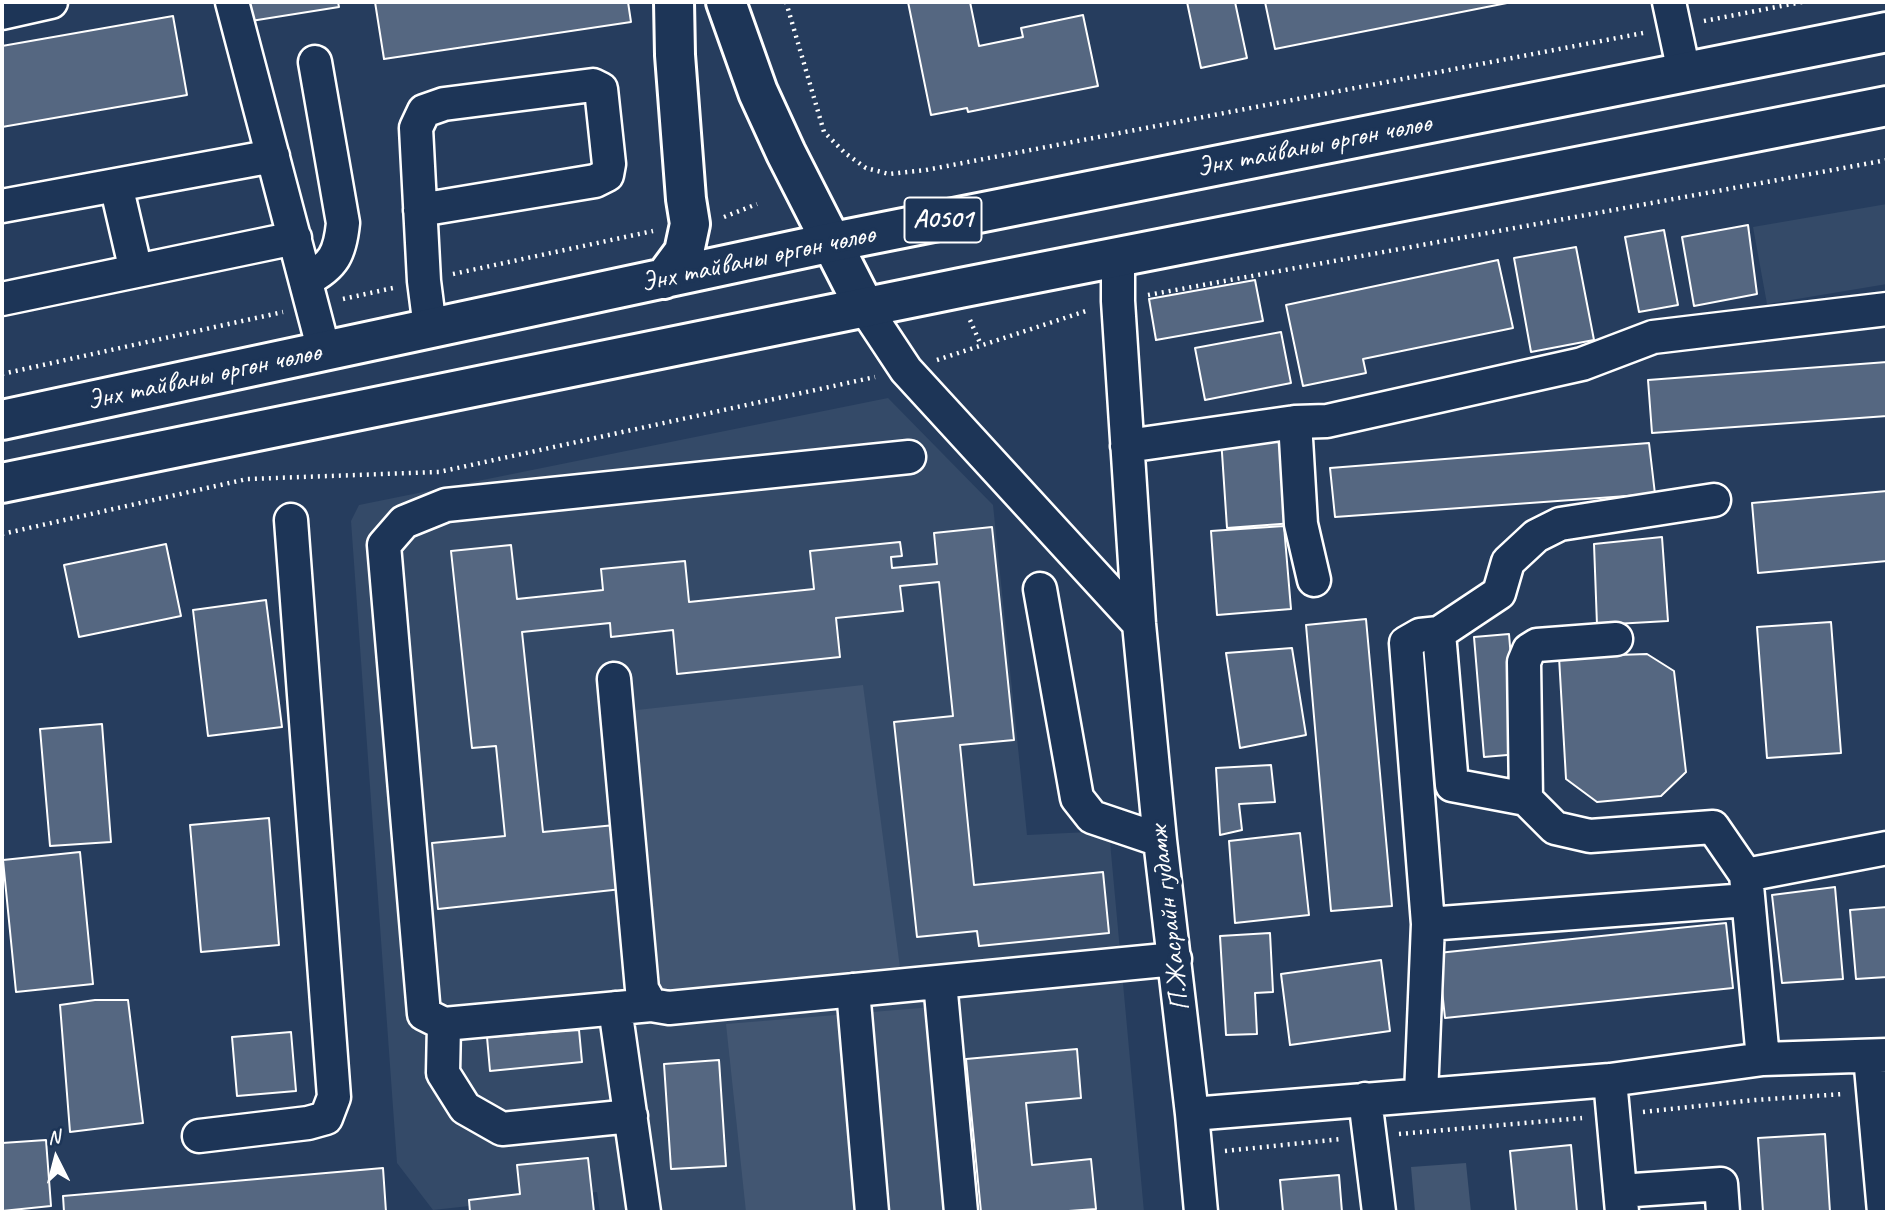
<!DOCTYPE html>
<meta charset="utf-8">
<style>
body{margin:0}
#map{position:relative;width:1889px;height:1214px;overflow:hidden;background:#263d5e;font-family:Caveat,sans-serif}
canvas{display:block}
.frame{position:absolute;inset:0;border:4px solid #fff;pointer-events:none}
.north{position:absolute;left:21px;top:1123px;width:70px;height:70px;-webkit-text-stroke:5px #1d3557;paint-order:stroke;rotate:354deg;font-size:19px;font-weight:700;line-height:28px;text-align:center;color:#fff}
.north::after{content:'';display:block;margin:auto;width:24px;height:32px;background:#fff;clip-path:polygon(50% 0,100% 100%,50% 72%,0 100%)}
</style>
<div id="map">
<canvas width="1889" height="1214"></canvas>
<div class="frame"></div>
<div class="north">N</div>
</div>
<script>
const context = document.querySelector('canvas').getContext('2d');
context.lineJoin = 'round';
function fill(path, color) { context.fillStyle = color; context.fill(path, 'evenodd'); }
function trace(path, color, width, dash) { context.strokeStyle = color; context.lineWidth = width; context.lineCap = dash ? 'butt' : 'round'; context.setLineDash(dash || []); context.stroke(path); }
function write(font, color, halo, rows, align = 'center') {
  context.font = font + ' Caveat,sans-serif'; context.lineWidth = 7; context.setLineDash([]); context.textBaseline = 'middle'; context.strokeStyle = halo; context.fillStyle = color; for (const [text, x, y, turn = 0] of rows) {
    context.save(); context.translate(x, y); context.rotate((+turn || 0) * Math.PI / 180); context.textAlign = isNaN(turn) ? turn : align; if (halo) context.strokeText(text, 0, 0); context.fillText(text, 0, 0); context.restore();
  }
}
fill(new Path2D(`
 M1887,204v80l-120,20 -14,-77z
 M888,398l105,107 34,330 82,-4 35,381h-544l-3,-20 -164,18 -36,-47 -46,-642 8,-16z`), '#344a68');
fill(new Path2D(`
 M863,685l39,298 -244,24 -30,-296z
 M945,1006l18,206h-217l-20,-188z
 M1466,1163l5,49h-56l-4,-45z`), '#425672');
const building = new Path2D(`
 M248,2h90l1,5 -88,14z
 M375,2h253l3,20 -247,37z
 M908,2h62l9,44 44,-9 -2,-9 62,-13 15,71 -130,26 -1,-4 -36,7z
 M1187,2h48l12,56 -46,10z
 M1265,2h247l-237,47z
 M173,16l14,79 -185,32v-81z
 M1748,225l9,69 -63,12 -12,-69z
 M1664,230l14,75 -39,7 -14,-75z
 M1576,247l18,93 -63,12 -17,-94z
 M1498,260l15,68 -150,31 3,14 -63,13 -17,-81z
 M1255,280l8,41 -107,19 -7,-41z
 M1281,332l10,51 -86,17 -10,-52z
 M1887,362v54l-235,17 -4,-53z
 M1287,433l7,90 -67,5 -6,-90z
 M1649,443l6,51 -320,23 -5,-49z
 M1887,491v70l-129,12 -6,-70z
 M1284,526l7,83 -74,6 -6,-84z
 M992,527l22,213 -54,5 14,140 129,-13 6,61 -130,13 -2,-15 -60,6 -23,-215 59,-6 -14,-134 -39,4 3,25 -67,7 4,39 -163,17 -4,-44 -62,7 -1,-14 -88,9 21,200 72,-7 7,64 -184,20 -6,-66 73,-7 -9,-90 -24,2 -21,-197 60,-6 6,54 86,-9 -2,-21 84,-8 4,41 125,-13 -4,-38 90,-9 2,14 -11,1 1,11 45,-4 -3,-31z
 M1662,537l6,84 -71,4 -3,-81z
 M166,544l15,72 -102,21 -15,-72z
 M266,600l16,127 -74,9 -15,-126z
 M1366,619l26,287 -61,5 -25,-286z
 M1831,622l10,131 -74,5 -10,-131z
 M1509,634l10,120 -35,3 -10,-120z
 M1292,648l14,87 -66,13 -14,-95z
 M1647,654l27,17 12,101 -25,24 -64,6 -31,-23 -7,-122z
 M102,724l9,118 -61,4 -10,-117z
 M1271,765l4,37 -36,2 3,26 -22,5 -4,-67z
 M269,818l10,127 -78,7 -11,-127z
 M1300,833l9,82 -74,8 -6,-82z
 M80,852l13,132 -77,8 -13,-132z
 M1835,887l8,92 -61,4 -10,-88z
 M1887,907v70l-31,2 -6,-69z
 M1726,923l7,65 -288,30 -7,-65z
 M1270,933l3,59 -18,1 2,41 -31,1 -6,-99z
 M1381,960l9,71 -100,14 -9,-71z
 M95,1000h33l15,123 -73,9 -10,-127z
 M579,1030l3,32 -92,9 -3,-34z
 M291,1032l5,59 -59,5 -5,-59z
 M1077,1049l4,49 -55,5 6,62 59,-6 5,50 -41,3h-74l-15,-153z
 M719,1060l7,106 -55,3 -7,-105z
 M1825,1134l5,78h-67l-5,-74z
 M46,1140l5,66 -49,5v-68z
 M1571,1145l6,67h-61l-6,-61z
 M588,1158l6,54h-124l-1,-12 51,-6 -3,-29z
 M383,1168l3,44h-322l-1,-16z
 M1339,1175l3,37h-59l-3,-32z`);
fill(building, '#556781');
trace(building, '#fff', 2);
const minor = new Path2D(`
 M232,2l92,349
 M1669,2l15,70
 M2,13l49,-11
 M116,185l20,86
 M2,206l271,-50
 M420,210l175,-29 12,-6 2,-11 -8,-75 -8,-4 -149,19 -20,7 -8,17 8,153 6,47
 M1118,257v44l21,323 21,216 32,274 9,98
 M306,280c28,-14 34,-27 37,-57l-28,-161
 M2,299l293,-61
 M865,308l41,62 233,254
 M1295,422l6,102 13,56
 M1127,446l168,-24 32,-1 255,-57 71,-27 234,-28
 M1714,500l-154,24 -24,12 -28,26 -9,31 -60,40 13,152 74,14 29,29 35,8 123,-9 33,48 17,184
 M1040,589l37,209 15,19 68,23
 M614,679l28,310 9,16 18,3 506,-49
 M1526,799l-2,-137 5,-12 8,-5 79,-6
 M1746,875l141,-27
 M1428,924l319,-24
 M940,982l21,230
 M853,990l19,222
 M651,1005l-207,19 -20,-10 -40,-469 20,-23 42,-17 463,-48
 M615,1008l29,204
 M444,1024l-1,49 22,35 37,21 129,-13
 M1870,1056l14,156
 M1610,1080l12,132
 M1421,1095l7,-171 -22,-281 14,-8 19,-2
 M1365,1099l14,113
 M1192,1114l418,-34 153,-21 124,-4
 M199,1136l109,-13 18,-5 8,-21 -43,-577
 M1620,1191l101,-7 2,28`);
const major = new Path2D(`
 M726,2l32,90 28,61 79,155`);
const highway = new Path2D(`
 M664,279l20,-27 6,-28 -4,-25 -11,-144 -1,-53
 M2,420l831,-178 1054,-210
 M2,483l958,-195 927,-182`);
trace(minor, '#fff', 37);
trace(major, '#fff', 44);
trace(highway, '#fff', 44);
trace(new Path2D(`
 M786,2l38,130 21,21 21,15 23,6 37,-4 717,-137
 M1704,21l98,-19
 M724,217l33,-13
 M453,274l200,-43
 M1148,295l739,-135
 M343,299l50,-11
 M970,320l11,25
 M937,360l152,-50
 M2,374l281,-62
 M2,534l245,-55 192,-7 436,-95
 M1643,1112l112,-12 88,-6
 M1399,1134l183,-16
 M1225,1151l116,-12`), '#fff', 4.5, [2, 5]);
trace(minor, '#1d3557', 32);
trace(major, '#1d3557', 38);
trace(highway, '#1d3557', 38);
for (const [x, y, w] of [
 [943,220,77]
]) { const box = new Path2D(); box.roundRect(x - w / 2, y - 22.5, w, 45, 5); context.fillStyle = '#1d3557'; context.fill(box); trace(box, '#fff', 2); }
write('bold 26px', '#fff', null, [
 ["A0501",943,220]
]);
write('28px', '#fff', '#1d3557', [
 ["Энх тайваны өргөн чөлөө",1314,146,-11],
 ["Энх тайваны өргөн чөлөө",758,259,-12],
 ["Энх тайваны өргөн чөлөө",204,377,-12],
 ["П.Жасрайн гудамж",1170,918,-97]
]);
</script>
